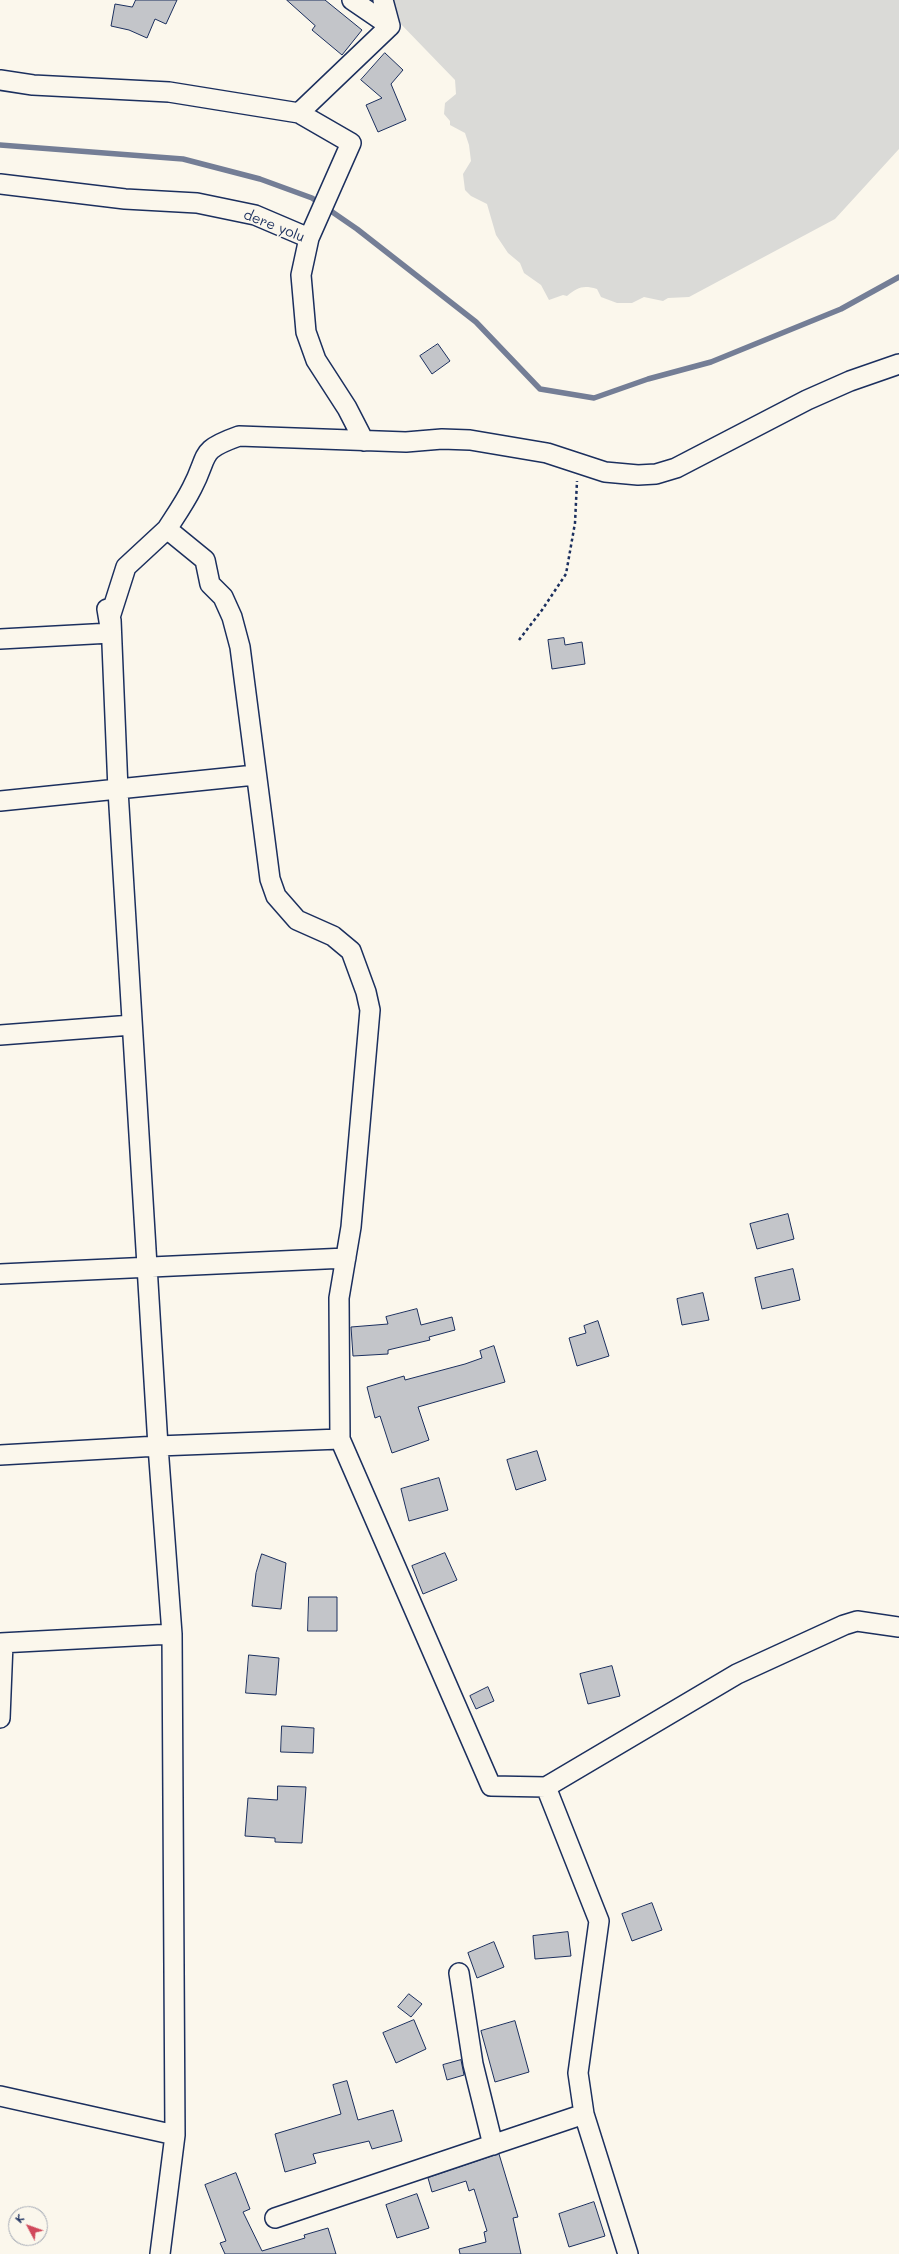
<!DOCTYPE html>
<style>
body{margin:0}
#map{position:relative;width:899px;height:2254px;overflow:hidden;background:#fbf7ec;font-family:Mali,sans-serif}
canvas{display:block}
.north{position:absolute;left:8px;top:2206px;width:40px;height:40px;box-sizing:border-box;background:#fbf7ec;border:1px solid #a1a7b3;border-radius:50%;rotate:311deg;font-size:11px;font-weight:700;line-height:16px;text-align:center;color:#1b2f5e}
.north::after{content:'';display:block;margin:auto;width:14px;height:18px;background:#d1495b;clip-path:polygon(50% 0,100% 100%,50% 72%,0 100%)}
</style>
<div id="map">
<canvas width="899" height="2254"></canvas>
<div class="north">K</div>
</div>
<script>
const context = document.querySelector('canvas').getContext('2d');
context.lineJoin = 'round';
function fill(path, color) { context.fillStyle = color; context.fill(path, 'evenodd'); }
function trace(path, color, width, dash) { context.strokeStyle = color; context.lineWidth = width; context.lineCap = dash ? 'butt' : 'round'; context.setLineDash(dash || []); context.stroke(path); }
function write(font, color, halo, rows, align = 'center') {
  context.font = font + ' Mali,sans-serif'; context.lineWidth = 3.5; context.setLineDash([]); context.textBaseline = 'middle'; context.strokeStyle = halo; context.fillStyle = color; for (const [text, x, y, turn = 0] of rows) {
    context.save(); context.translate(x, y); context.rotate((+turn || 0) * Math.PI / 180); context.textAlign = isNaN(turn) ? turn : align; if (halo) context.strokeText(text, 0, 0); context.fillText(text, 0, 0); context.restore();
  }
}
fill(new Path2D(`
 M371,0h528v149l-64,70 -146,78 -21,1 -5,3 -19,-4 -12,6h-15l-16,-6 -4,-8c-14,-4 -19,-2 -30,7l-4,-1 -14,5 -8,-15 -17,-12 -4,-10 -12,-10 -12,-18 -9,-31 -16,-8 -6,-6 -2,-16 8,-13 -2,-16 -4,-12 -15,-8v-4l-6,-7 1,-11 11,-9 -1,-14 -59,-61z`), '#dadad7');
trace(new Path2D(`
 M0,145l183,14 77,20 52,19 45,31 119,93 64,67 54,9 54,-19 63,-17 130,-53 58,-32`), '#747e96', 5.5);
const building = new Path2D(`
 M136,0h41l-11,24 -11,-5 -8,19 -18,-8 -18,-4 4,-22 17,3z
 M287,0h38l37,30 -20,25 -30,-25 3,-4z
 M385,53l18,17 -12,14 15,36 -28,12 -12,-27 16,-7 -21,-18z
 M438,344l12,17 -18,13 -12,-18z
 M564,638l1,7 17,-3 3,22 -33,5 -4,-29z
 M788,1214l6,25 -37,10 -7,-25z
 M793,1269l7,31 -38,9 -7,-31z
 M703,1293l6,27 -27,5 -5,-26z
 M417,1309l4,16 31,-8 3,13 -26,7 1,3 -42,10v4l-35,2 -2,-29 37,-3 -2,-7z
 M598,1321l11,35 -32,10 -8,-28 17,-5 -2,-7z
 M494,1346l11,36 -87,25 11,33 -37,13 -12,-37 -5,2 -8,-31 37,-11 1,4 60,-16 17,-6 -2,-7z
 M537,1451l9,29 -30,10 -9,-30z
 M439,1478l9,32 -39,11 -8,-32z
 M445,1553l12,27 -34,14 -11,-28z
 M262,1554l24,9 -5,46 -29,-3 4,-33z
 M309,1597h28v34h-29z
 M249,1655l30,3 -3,37 -30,-2z
 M612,1666l8,30 -32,8 -8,-30z
 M488,1687l6,14 -18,8 -6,-13z
 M282,1726l32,2 -1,25 -32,-1z
 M278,1786l28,1 -4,56 -27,-1v-4l-30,-2 3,-38 29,2z
 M652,1903l10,27 -30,11 -10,-27z
 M568,1932l3,24 -36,3 -2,-23z
 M494,1942l10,25 -27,11 -9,-25z
 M409,1994l13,10 -11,13 -13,-10z
 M414,2020l12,29 -30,14 -13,-30z
 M515,2021l14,51 -34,10 -14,-51z
 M461,2060l3,15 -17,5 -4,-15z
 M347,2081l11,39 35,-10 9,31 -30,8 -3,-8 -56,13 3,9 -31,9 -10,-38 66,-20 -8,-29z
 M499,2154l19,63 -5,1 8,36h-61l-1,-5 27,-7 -2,-10 3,-1 -13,-42 -5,2 -3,-10 -34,11 -4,-14z
 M236,2173l14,36 -7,3 19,39 43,-13 -1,-3 24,-7 8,26h-111l-5,-11 6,-2 -21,-56z
 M417,2194l12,34 -32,10 -11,-33z
 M594,2202l11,34 -36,11 -10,-33z`);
fill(building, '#c3c5c9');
trace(building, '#1b2f5e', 1);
const street = new Path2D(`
 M352,0l38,26
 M383,0l7,26
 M0,80l33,5 136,7 130,21 52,30 -42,95
 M299,113l91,-87
 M0,184l125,15 72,4 58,12 54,23 -8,37 5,57 10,28 31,48 17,33
 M167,529c9,-14 18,-27 25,-41 18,-34 5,-37 47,-52l167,6 36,-3 28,1 77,13 58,19 33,3 18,-1 20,-6 131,-68 43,-19 49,-17
 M111,620l7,170 40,656 14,188 3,501 -15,119
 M0,639l111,-6 -4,-24 4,5 15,-47 41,-38 38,31 5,24 13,13 9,20 8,30 30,232 6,17 21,24 36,16 18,15 15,41 4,18 -19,217 -12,71 1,141 151,347 55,1 191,-113 107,-49 13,-4 42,6
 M0,801l255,-26
 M0,1035l132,-10
 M0,1274l346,-16
 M0,1455l158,-9 182,-7
 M0,1643l172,-9
 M0,1718l3,-75
 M546,1787l53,134 -21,152 6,41 44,140
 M459,1973l14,91 20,81
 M0,2096l175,39
 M275,2218l309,-104`);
trace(street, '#1b2f5e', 22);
trace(new Path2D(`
 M519,640l23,-30 24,-36 9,-51 2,-42`), '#1b2f5e', 2.5, [3, 3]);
trace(street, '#fbf7ec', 19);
write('14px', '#1b2f5e', '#fbf7ec', [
 ["dere yolu",274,226,22]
]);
</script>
